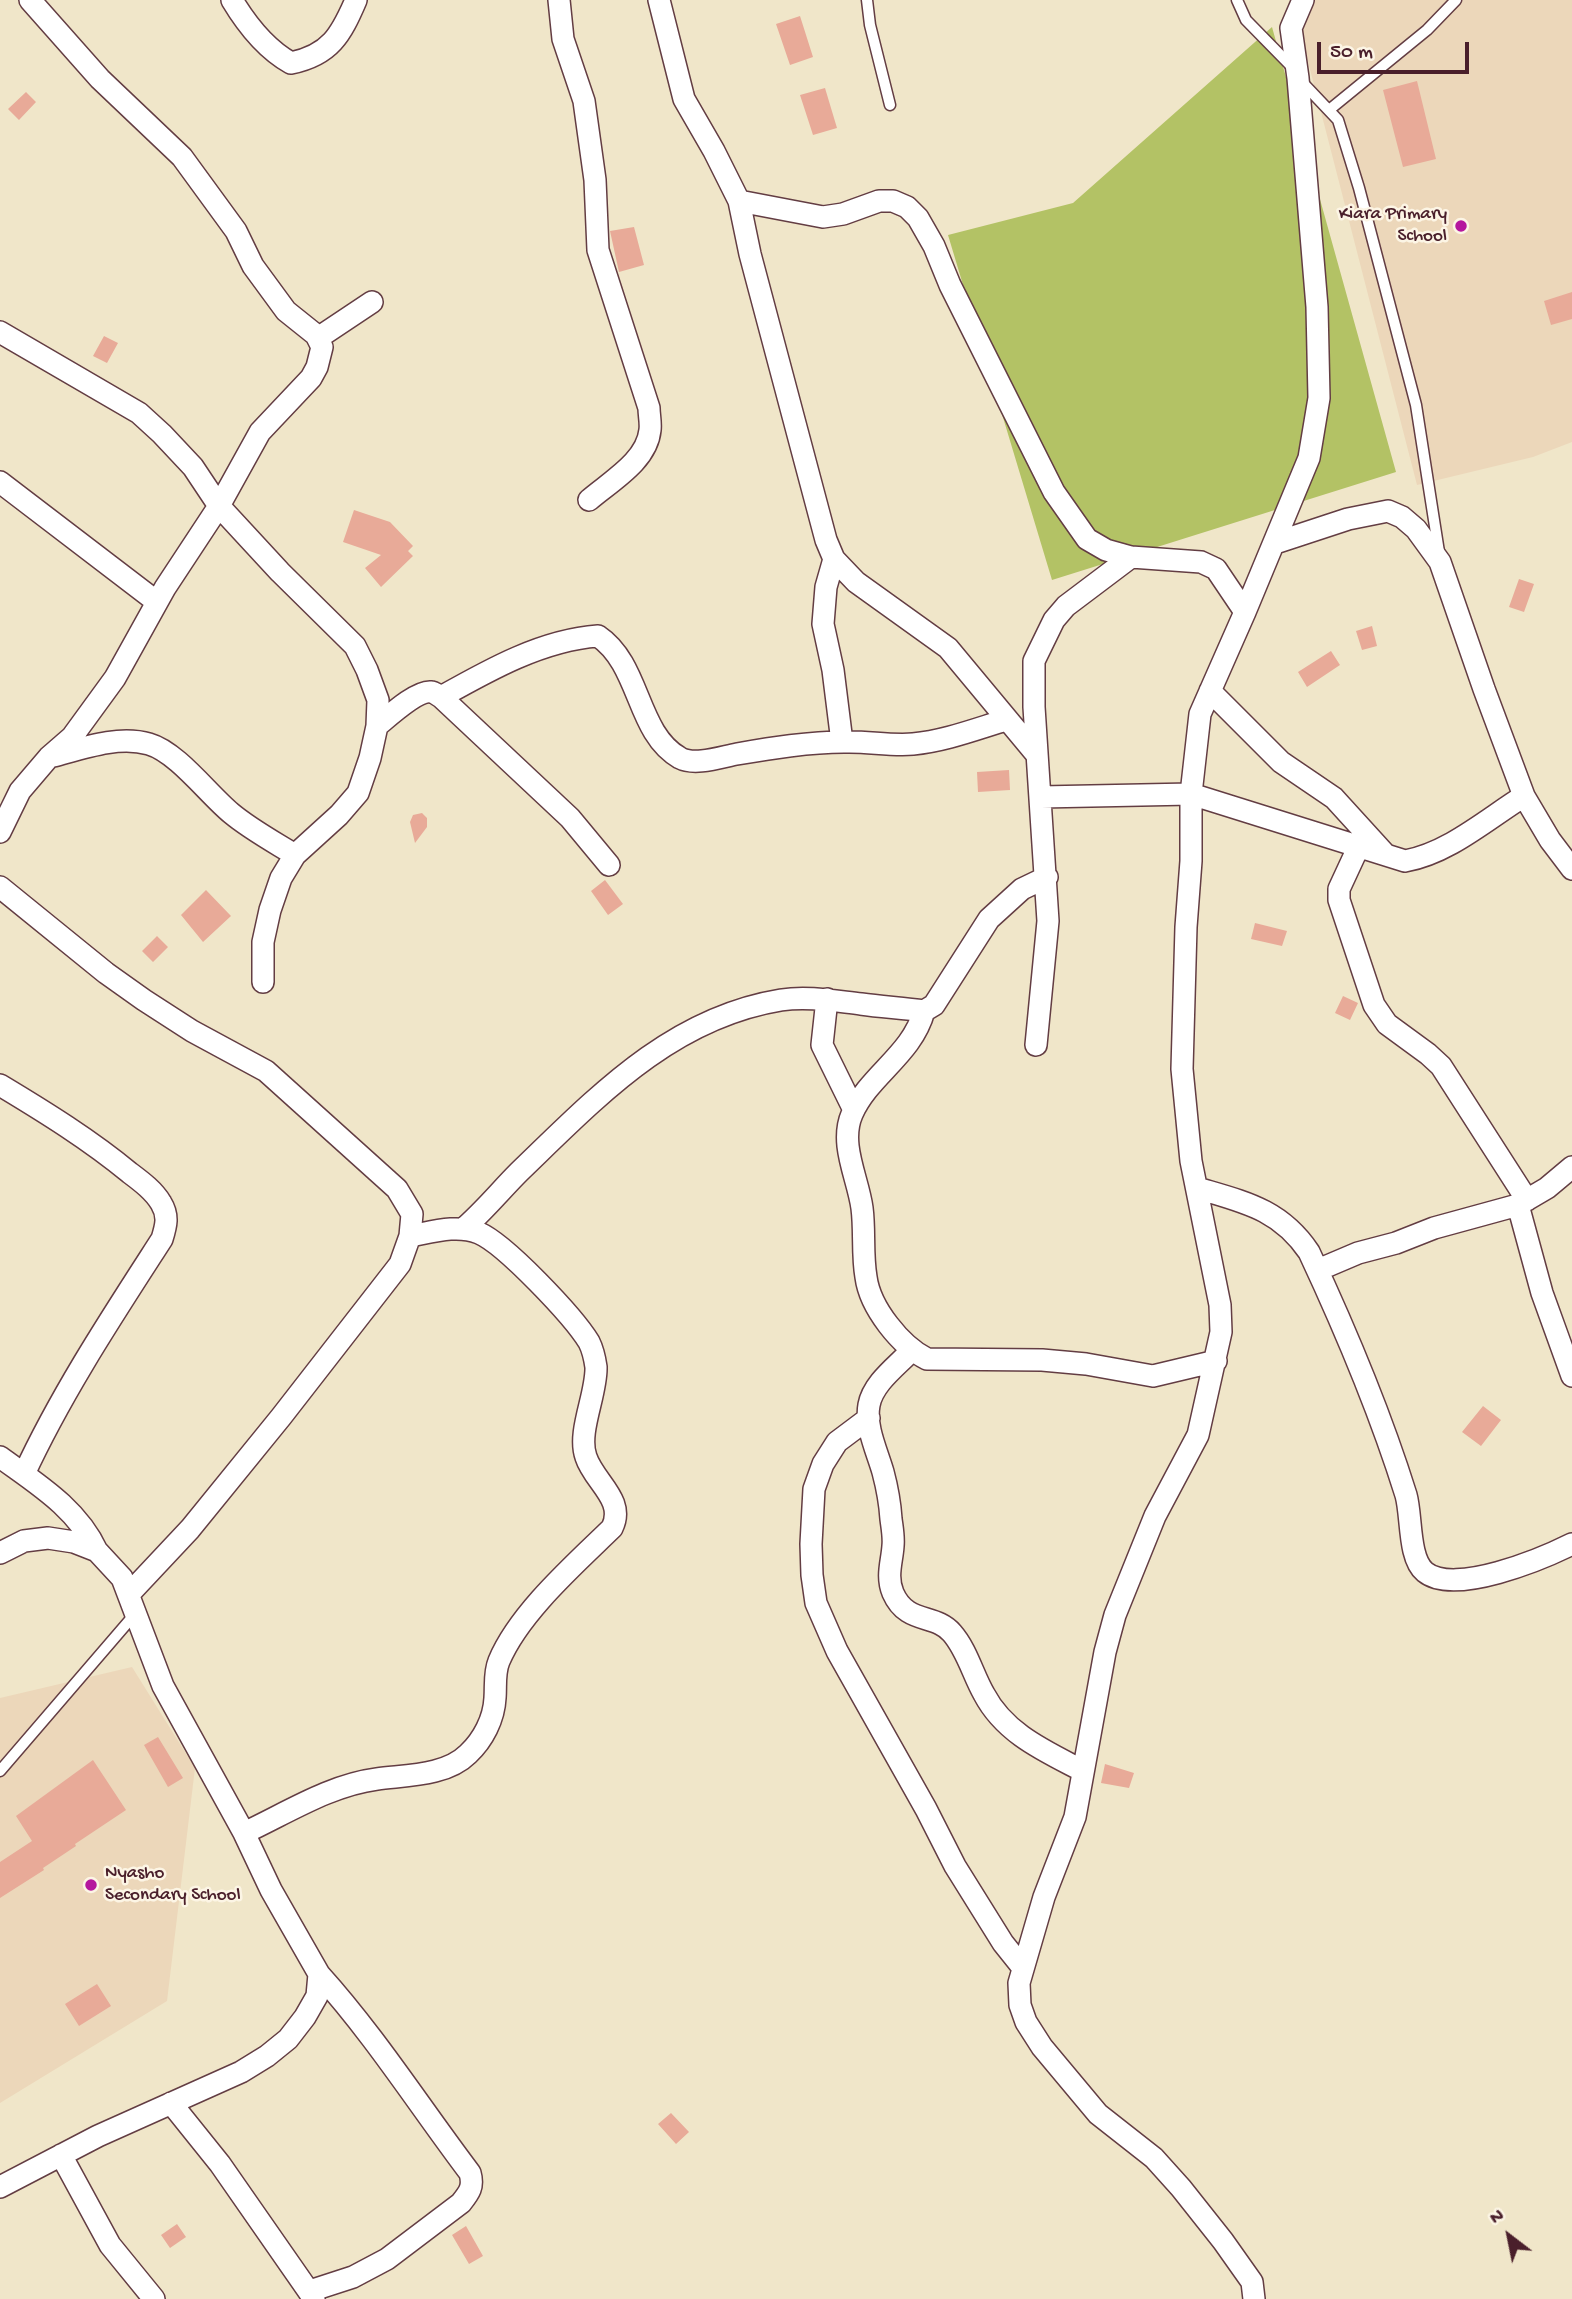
<!DOCTYPE html>
<style>
body{margin:0}
#map{position:relative;width:1572px;height:2299px;overflow:hidden;background:#f0e6c9;font-family:"Gochi Hand",sans-serif}
canvas{display:block}
.north{position:absolute;left:1474px;top:2201px;width:70px;height:70px;-webkit-text-stroke:5px #fcf5e5;paint-order:stroke;rotate:328deg;font-size:19px;font-weight:700;line-height:28px;text-align:center;color:#4a1f2b}
.north::after{content:'';display:block;margin:auto;width:24px;height:32px;background:#4a1f2b;clip-path:polygon(50% 0,100% 100%,50% 72%,0 100%)}
.scale{position:absolute;left:1317px;top:42px;width:152px;height:32px;box-sizing:border-box;border:4px solid #4a1f2b;border-top:0;padding-left:9px;font-size:21px;line-height:24px;white-space:nowrap;color:#4a1f2b;-webkit-text-stroke:5px #fcf5e5;paint-order:stroke}
</style>
<div id="map">
<canvas width="1572" height="2299"></canvas>
<div class="north">N</div>
<div class="scale">50 m</div>
</div>
<script>
const context = document.querySelector('canvas').getContext('2d');
context.lineJoin = 'round';
function fill(path, color) { context.fillStyle = color; context.fill(path, 'evenodd'); }
function trace(path, color, width, dash) { context.strokeStyle = color; context.lineWidth = width; context.lineCap = dash ? 'butt' : 'round'; context.setLineDash(dash || []); context.stroke(path); }
function write(font, color, halo, rows, align = 'center') {
  context.font = font + ' "Gochi Hand",sans-serif'; context.lineWidth = 5; context.setLineDash([]); context.textBaseline = 'middle'; context.strokeStyle = halo; context.fillStyle = color; for (const [text, x, y, turn = 0] of rows) {
    context.save(); context.translate(x, y); context.rotate((+turn || 0) * Math.PI / 180); context.textAlign = isNaN(turn) ? turn : align; if (halo) context.strokeText(text, 0, 0); context.fillText(text, 0, 0); context.restore();
  }
}
fill(new Path2D(`
 M1314,0h258v442l-39,15 -116,28 -122,-474z
 M132,1667l63,101 -28,233 -167,102v-405z`), '#ecd7ba');
fill(new Path2D(`
 M1272,27l124,445 -344,108 -104,-345 125,-32z`), '#b3c265');
fill(new Path2D(`
 M800,16l13,41 -23,8 -14,-41z
 M1417,81l19,78 -33,8 -20,-77z
 M825,88l12,40 -24,7 -13,-40z
 M26,92l10,10 -17,18 -11,-11z
 M634,227l10,38 -25,7 -9,-41z
 M1572,292v27l-21,6 -7,-24z
 M104,336l14,7 -11,20 -14,-7z
 M354,510l36,12 23,24 -5,5 5,5 -32,31 -16,-19 16,-13 -38,-13z
 M1519,579l15,5 -10,28 -15,-5z
 M1372,626l5,20 -15,4 -6,-19z
 M1331,651l9,14 -33,22 -9,-15z
 M1009,770l1,20 -32,2 -1,-20z
 M422,813l5,5v9l-12,16 -5,-21 3,-7z
 M605,880l18,24 -15,11 -17,-24z
 M206,890l25,26 -28,26 -22,-27z
 M1255,923l32,8 -5,15 -31,-7z
 M157,936l11,11 -15,15 -11,-11z
 M1343,996l15,7 -8,17 -15,-7z
 M1483,1406l18,14 -20,26 -19,-14z
 M158,1737l25,41 -15,9 -24,-42z
 M93,1760l33,50 -51,34 1,2 -33,22 1,2 -44,28v-36l32,-21 -16,-25z
 M1105,1764l29,9 -5,15 -28,-5z
 M97,1984l14,22 -32,20 -14,-22z
 M671,2113l18,19 -13,12 -18,-20z
 M177,2224l9,13 -16,11 -9,-13z
 M466,2226l17,30 -14,8 -17,-29z`), '#e8aa98');
const lane = new Path2D(`
 M867,0l3,25 20,80
 M1237,0l9,20 49,50
 M1301,81l37,39 21,68 57,217 23,147
 M1329,110l98,-80 29,-30
 M0,1771l135,-157`);
const street = new Path2D(`
 M232,0c15,25 34,49 59,63 39,-8 50,-28 65,-63
 M559,0l4,39 21,62 11,79 3,70 51,158c0,7 2,15 1,22 -3,31 -39,51 -61,70
 M659,0l25,99 30,52 25,50 11,53 76,286 8,19 22,23 92,66 89,107
 M739,201l84,16 20,-3 36,-13h14l14,6 11,11 16,28 16,39 104,207 33,47 19,11 25,7 70,5 15,7 29,43
 M0,332l139,81 23,21 31,33 26,39 61,66 75,74 12,24 11,30 -1,26 -7,32 -12,35 -19,22 -44,40 -14,23 -11,32 -7,32v40
 M320,341l1,-5 51,-34
 M0,482l157,120
 M1275,543l73,-24 40,-8 14,6 14,12 24,33 44,127 40,107 26,44 22,29
 M834,559l-8,28 -3,37 10,46 9,72
 M1210,691l71,71 53,36 51,56
 M441,697c48,-27 101,-57 157,-61 43,29 38,97 82,122 15,8 41,-1 57,-4 35,-6 72,-12 107,-12 23,-1 46,4 69,2 32,-3 63,-15 93,-24
 M377,726c10,-8 40,-36 54,-34 4,0 7,4 10,5l129,121 39,47
 M54,756c29,-8 65,-21 95,-12 28,8 59,50 82,69 19,16 43,29 64,42
 M1041,797l150,-3 214,67c44,-8 82,-42 119,-65
 M0,832l20,-41 29,-34 23,-20 43,-59 50,-90 54,-82 41,-74 51,-54 6,-11 5,-20 -6,-12 -30,-24 -33,-45 -17,-35 -54,-74 -82,-78 -70,-79
 M1358,848l-19,41v11l35,105 13,19 41,30 13,12 86,134
 M0,887l106,86 38,27 48,31 74,40 131,118 15,25 -2,22 -10,28 -119,153 -91,112 -61,65
 M827,999l-5,46 32,65
 M924,1011c-12,44 -55,64 -72,103 -13,30 6,64 10,94 3,23 0,46 4,69 4,31 35,69 61,82l115,1 44,4 67,12 63,-15
 M1036,1045l12,-124 -14,-214v-46l20,-41 12,-14 65,-49
 M0,1085c45,27 90,55 130,88 12,9 24,18 31,30 8,13 5,23 1,36 -49,76 -100,153 -138,235
 M1197,1188c47,14 83,21 112,64 37,79 71,160 97,243 6,21 2,63 19,77 29,24 117,-13 147,-28
 M1518,1205l24,88 30,83
 M463,1229c20,-17 37,-38 56,-57 77,-74 151,-154 262,-172 27,-4 53,1 80,4 21,3 42,4 63,7l10,-6 55,-86 33,-30 25,-12
 M1318,1270l40,-17 38,-10 38,-15 84,-23 29,-17 25,-21
 M911,1351c-14,15 -38,32 -42,54 -4,22 8,46 14,67 4,15 7,31 8,47 1,8 3,18 2,27 -1,16 -7,30 0,47 14,32 42,20 59,40 15,17 21,42 32,61 21,40 61,57 99,77
 M869,1418l-32,24 -14,22 -9,25 -3,55 1,31 4,28 21,48 89,158 29,57 48,77 20,25
 M0,1457c37,27 77,51 97,94
 M0,1553l24,-12 24,-3 26,4 23,9 25,27 41,108 81,147 27,57 48,84 -2,22 -12,21 -17,22 -21,17 -26,16 -143,64 -98,51
 M244,1833c43,-20 86,-48 133,-54 29,-4 69,-3 91,-25 15,-14 26,-35 27,-56 1,-13 -1,-25 4,-37 20,-48 76,-97 113,-133 14,-28 -18,-46 -26,-71 -9,-25 11,-63 10,-90 -1,-7 -4,-19 -7,-25 -16,-26 -84,-98 -110,-109 -22,-9 -47,-1 -69,3
 M171,2103l49,61 94,135
 M61,2155l49,90 44,54
 M310,2291l43,-14 34,-18 74,-56c8,-10 13,-16 9,-30 -50,-66 -95,-137 -151,-199
 M1254,2299l-2,-17 -29,-41 -42,-53 -27,-30 -56,-44 -56,-67 -16,-25 -6,-17 -1,-22 25,-86 31,-80 30,-165 10,-37 40,-99 43,-81 23,-103 -1,-27 -29,-144 -9,-92 4,-142 5,-66v-67l9,-80 45,-102 64,-154 10,-60 -2,-91 -19,-229 -7,-50 12,-28`);
trace(lane, '#633d43', 13);
trace(street, '#633d43', 24);
trace(lane, '#fff', 10);
trace(street, '#fff', 21);
for (const [x, y, r, color] of [
 [1461,226,7,"#b5179e"],
 [91,1885,7,"#b5179e"]
]) { const dot = new Path2D(); dot.arc(x, y, r, 0, 2 * Math.PI); context.fillStyle = color; context.fill(dot); trace(dot, '#fcf5e5', 2.5); }
write('19px', '#4a1f2b', '#fcf5e5', [
 ["Kiara Primary",1447,215],
 ["School",1447,237],
 ["Nyasho",105,1874,"left"],
 ["Secondary School",105,1896,"left"]
], 'right');
</script>
